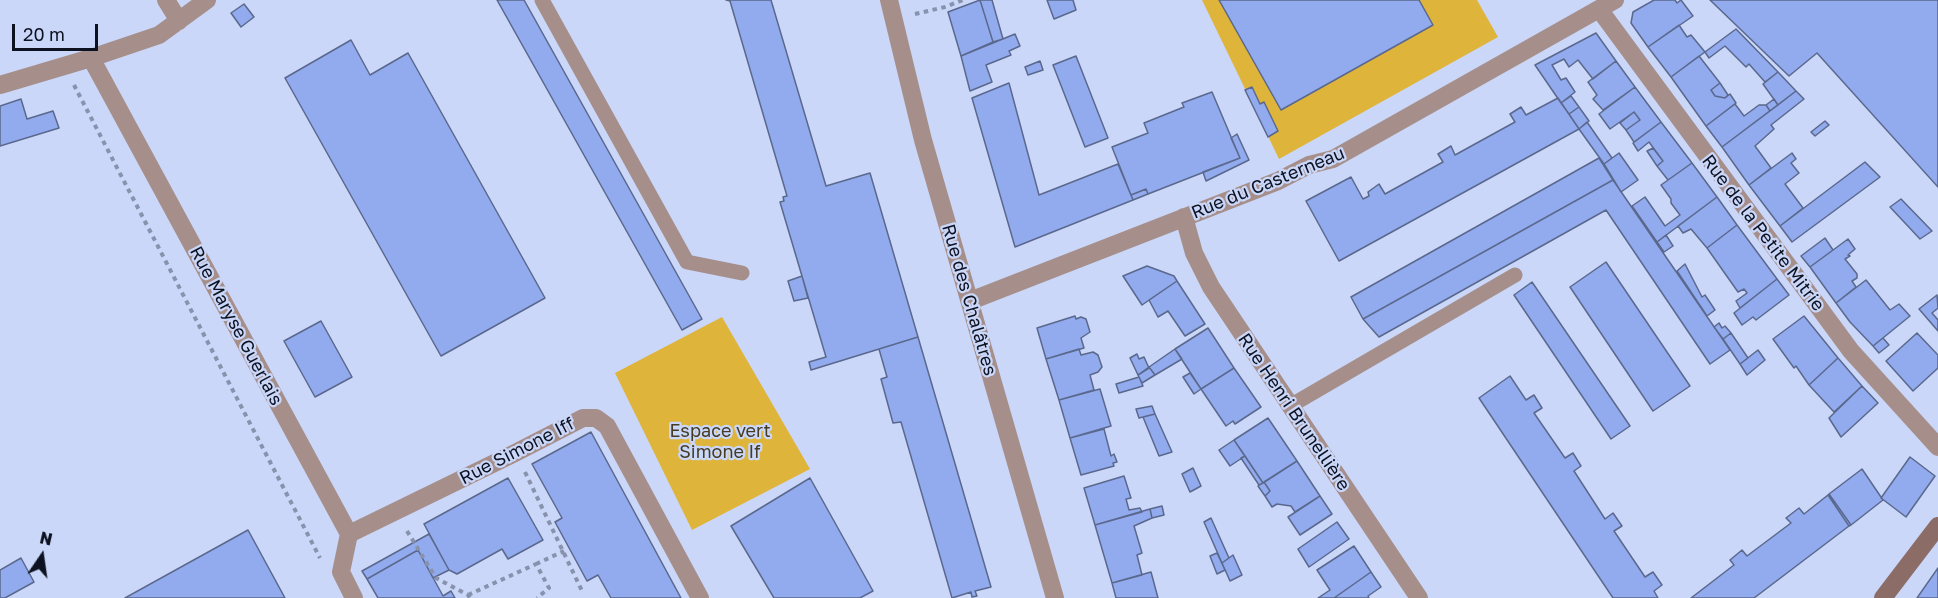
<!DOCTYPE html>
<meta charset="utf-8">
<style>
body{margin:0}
#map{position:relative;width:1938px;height:598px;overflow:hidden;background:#cad7f9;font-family:"Golos Text",sans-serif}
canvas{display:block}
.north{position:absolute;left:12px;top:526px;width:60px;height:60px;-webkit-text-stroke:4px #cad7f9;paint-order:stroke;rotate:13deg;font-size:16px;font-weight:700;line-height:24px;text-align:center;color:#0d1221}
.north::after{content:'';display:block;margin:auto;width:21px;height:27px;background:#0d1221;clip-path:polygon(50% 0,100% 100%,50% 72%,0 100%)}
.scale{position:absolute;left:12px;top:24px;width:86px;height:27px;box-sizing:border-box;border:3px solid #0d1221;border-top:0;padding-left:8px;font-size:18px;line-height:21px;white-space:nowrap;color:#0d1221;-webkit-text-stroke:4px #cad7f9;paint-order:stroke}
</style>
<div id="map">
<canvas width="1938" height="598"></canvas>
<div class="north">N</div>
<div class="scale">20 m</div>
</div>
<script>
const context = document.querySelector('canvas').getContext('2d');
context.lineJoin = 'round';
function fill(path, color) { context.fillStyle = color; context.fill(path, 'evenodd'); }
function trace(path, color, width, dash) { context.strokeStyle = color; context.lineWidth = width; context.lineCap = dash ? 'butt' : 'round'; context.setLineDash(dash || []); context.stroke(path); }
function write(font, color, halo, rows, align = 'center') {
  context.font = font + ' "Golos Text",sans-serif'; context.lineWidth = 4.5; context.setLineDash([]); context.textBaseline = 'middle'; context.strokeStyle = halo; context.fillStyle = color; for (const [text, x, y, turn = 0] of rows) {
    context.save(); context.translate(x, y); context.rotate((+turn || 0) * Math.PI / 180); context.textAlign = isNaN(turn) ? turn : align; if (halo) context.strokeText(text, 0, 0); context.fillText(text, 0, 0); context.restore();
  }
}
fill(new Path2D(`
 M1202,0h275l21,37 -219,122z
 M722,317l88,152 -118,61 -77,-157z`), '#dfb43b');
const building = new Path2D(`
 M497,0h27l178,319 -20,11z
 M726,0h45l55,186 44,-13 48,164 -107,33 -2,-8 17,-5 -46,-155 4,-1 -1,-4 4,-1 -57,-195z
 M980,0l13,42 -32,14 -13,-44z
 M980,0h12l11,39 -10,3z
 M1047,0h26l3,10 -22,9z
 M1219,0h200l14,25 -152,85z
 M1654,0h21l2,3 4,-3 12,16 -45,31 -17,-24 2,-11z
 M1710,0h228v187l-121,-134 -28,23z
 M244,4l10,13 -13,10 -10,-14z
 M1679,25l8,12 4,-2 14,17 -34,25 -23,-30z
 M1736,29l42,43 -13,10 -16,-18 -3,3 -21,-21 -16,12 -4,-6z
 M1596,33l20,28 -23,18 -15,-19 -9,7 -5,-8 -12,6 9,15 5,-2 9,14 -14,11 -26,-38z
 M1015,34l5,12 -11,5 2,4 -25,10 6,17 -22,9 -9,-35z
 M351,40l19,35 38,-22 137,245 -104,58 -156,-278z
 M1076,56l32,82 -23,9 -32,-82z
 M1699,56l21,27 -9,7 4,6 10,2 5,-4 6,9 -30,23 -35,-49z
 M1040,61l3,9 -15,5 -3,-8z
 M1616,61l19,26 -32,23 -10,-11 4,-4 -9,-13z
 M1778,72l18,19 -18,14 -15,-21z
 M1009,83l30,112 79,-31 15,36 -118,47 -43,-149z
 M1720,83l8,12 -3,3 -10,-2 -4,-6z
 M1252,87l8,17 4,-2 14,29 -10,6 -23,-47z
 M1635,87l26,35 -27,20 -8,-12 14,-10 -6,-8 -24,17 -11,-15z
 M1796,91l8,8 -33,26 3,4 -19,17 16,22 -22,17 -27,-38z
 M1212,92l28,66 -92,36 -2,-5 -15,6 -19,-48 36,-14 -4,-10 40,-16 -2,-4z
 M1571,96l8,11 -10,7 -8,-11z
 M1558,98l21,31 -240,132 -33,-60 45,-24 12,22 6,-3 -1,-4 11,-8 6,10 58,-32 -5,-8 13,-8 4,9 60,-33 -5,-8 11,-7 5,8z
 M21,99l6,20 26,-8 6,17 -59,18v-40z
 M1774,99l4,6 -8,6 -4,-6z
 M1735,104l9,12 15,-11h7l4,6 -48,36 -16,-21z
 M1579,107l10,14 -10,8 -10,-15z
 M1634,112l6,8 -14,10 -6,-7z
 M1825,121l4,4 -14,11 -4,-4z
 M1587,122l25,36 -8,6 -25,-35z
 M1661,122l31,41 -24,17 -11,-14 6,-5 -14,-19 -11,9 -5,-8z
 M1237,134l12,26 -43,21 -3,-9 37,-14 -9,-20z
 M1653,148l10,13 -6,5 -10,-15z
 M1619,153l19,27 -17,12 -17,-28z
 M1792,153l4,6 -5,4 8,10 -14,11 18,24 -23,18 -31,-41z
 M1599,158l14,22 -250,139 -12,-22z
 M1865,162l15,15 -88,65 -12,-16z
 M1692,163l25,34 -60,45 -25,-36 13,-9 20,29 15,-11 -9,-12v-4l-10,-14z
 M1613,180l117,170 -20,14 -104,-154 -227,127 -16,-18z
 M1146,189l2,5 -15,6 -2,-5z
 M1717,197l20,28 -30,23 -16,-19 -8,4 -5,-7z
 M1901,199l31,32 -12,8 -30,-32z
 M1737,225l40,54 -37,29 -4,-7 11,-8 -3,-4 -6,3 -31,-44z
 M1666,235l7,11 -9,6 -7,-10z
 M1825,238l8,12 -23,17 -9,-11z
 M1848,239l7,10 -7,6 2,1 -5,3 12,15v4l-5,3 4,6 -20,16 -26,-36z
 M1606,262l84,124 -37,25 -83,-124z
 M1685,264l17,33 3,-2 10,15 -8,6 -30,-45z
 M1147,266l27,10 3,5 -35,24 -19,-29z
 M802,276l6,22 -14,3 -6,-20z
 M1777,279l12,16 -33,25 -3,-3 -11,8 -8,-12z
 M1866,280l24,30 9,-6 11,12 -37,30 -23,-24 -14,-19z
 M1177,281l28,43 -20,12 -17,-25 -10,6 -9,-17z
 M1532,282l98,144 -19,13 -97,-144z
 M1937,295l1,13 -6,5 6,7v11l-19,-22z
 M1075,316l1,3 5,-2 5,2 4,13 -9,6 3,10 -38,11 -9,-31z
 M1804,316l34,42 -29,27 -13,-19 -2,2 -21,-29z
 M321,321l31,56 -37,20 -31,-56z
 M1719,323l3,5 3,-2 6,7 -8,6 -9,-12z
 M1208,328l26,40 -33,21 -26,-40z
 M1731,333l17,25 -8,6 -17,-25z
 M1917,333l21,22v13l-25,23 -27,-30z
 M918,337l73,250 -16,4 2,5 -5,1 -1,-5 -19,6 -51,-176 -8,1 -12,-44 6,-2 -8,-28z
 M1883,338l6,7 -10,8 -6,-7z
 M1079,349l2,6 12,-3 5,3 4,12 -4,5 -8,3 4,15 -35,10 -13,-41z
 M1175,349l7,10 -27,16 -6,-8z
 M1758,350l7,10 -18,15 -7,-11z
 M1137,354l2,5 5,-2 5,11 -11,7 -8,-17z
 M1838,358l24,28 -28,26 -25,-27z
 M1149,367l6,8 -13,8 -4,-8z
 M1234,368l27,39 -26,17 -2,-3 -7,5 -25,-37z
 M1190,373l11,16 -7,5 -11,-17z
 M1510,376l16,24 8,-5 8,13 -8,5 31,45 8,-5 8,13 -7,5 31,48 8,-6 9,13 -8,5 31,46 8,-5 9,13 -8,6 4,7h-45l-134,-200z
 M1139,377l4,9 -24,7 -3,-9z
 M1862,386l16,17 -37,34 -12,-19z
 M1100,389l11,37 -41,12 -11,-38z
 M1152,406l3,8 -16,4 -3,-9z
 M1155,414l17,38 -13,4 -16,-39z
 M1268,418l29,43 -34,22 -29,-43z
 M1104,429l7,27 3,-2 3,8 -4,1 1,3 -33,9 -11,-37z
 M591,432l90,166h-70l-13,-23 -11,6 -32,-59 7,-4 -30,-54z
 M1234,440l11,16 -15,10 -11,-16z
 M1245,456l18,27 -4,2 -18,-27z
 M1910,457l25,19 -29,41 -25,-19z
 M1297,461l23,35 -25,16 -4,-6 -14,-2 -5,3 -7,-11 5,-5 -6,-9z
 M1193,468l8,18 -11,6 -8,-18z
 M1862,469l21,31 -32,25 -22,-31z
 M1124,476l7,22 -5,1 3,11 11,-2 2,4 -47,13 -11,-37z
 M508,478l35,62 -35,19 -6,-10 -45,25 -8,-4 -25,-46z
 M810,478l63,113 -13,7h-86l-43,-72z
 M1264,482l6,9 -5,5 -7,-10z
 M1829,494l22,31 -2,1 -21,-31z
 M1828,495l21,31 -95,72h-63l43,-33 -4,-5 12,-10 5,6 44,-33 -5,-5 13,-10 5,6z
 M1320,496l12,18 -32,21 -12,-18z
 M1162,506l2,9 -12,3 -2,-9z
 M1150,509l2,9 -18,8 8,27 -5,2 5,20 -30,8 -17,-58z
 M1211,518l18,40 -7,5 -18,-41z
 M1337,522l12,17 -40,28 -11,-18z
 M248,530l37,68h-160z
 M429,534l20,36 -16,8 -15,-28 -51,29 -5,-8z
 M1354,546l17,26 -37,26h-16l12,-8 -13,-20z
 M418,550l25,46 8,-5 4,7h-77l-11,-19z
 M1217,553l8,17 -8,4 -7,-18z
 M1233,555l9,20 -12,6 -8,-18z
 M21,558l13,24 -29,16h-5v-28z
 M1938,568v30h-21z
 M1151,572l7,26h-42l-4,-15z
 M1371,572l10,15 -13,9 1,2h-35z`);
fill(building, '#92abee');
trace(building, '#5a688d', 1.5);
trace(new Path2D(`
 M915,14l30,-7 18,-7
 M74,85l246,473
 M525,472l58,121
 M407,531l29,47 32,17 2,3
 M536,564l28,-13
 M468,595l68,-31 13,24 -12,10`), '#8892ad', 4, [4.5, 4.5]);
trace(new Path2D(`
 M542,0l145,262 55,11
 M1290,406l225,-131`), '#a68f8b', 15);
trace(new Path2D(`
 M166,0l13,21
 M889,0l34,140 132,458
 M1599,9l252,342 87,96
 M91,58l258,476 -8,38 13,26
 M0,85l91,-27 68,-23 48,-35
 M1184,217l10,36 17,34 208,311
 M970,301l308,-120 31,-16 24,-6 282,-159
 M349,534l166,-81 68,-35h13l11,8 93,172`), '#a68f8b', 18);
trace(new Path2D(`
 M1883,598l55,-72`), '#8c6c67', 18);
write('18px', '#0d1221', '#cad7f9', [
 ["Rue du Casterneau",1268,183,-22],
 ["Rue de la Petite Mitrie",1763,233,53],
 ["Rue des Chalâtres",969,300,74],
 ["Rue Maryse Guerlais",236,326,62],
 ["Rue Henri Brunellière",1294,412,56],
 ["Rue Simone Iff",517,451,-27]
]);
write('18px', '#453b23', '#cad7f9', [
 ["Espace vert",720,431],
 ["Simone If",720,452]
]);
</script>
